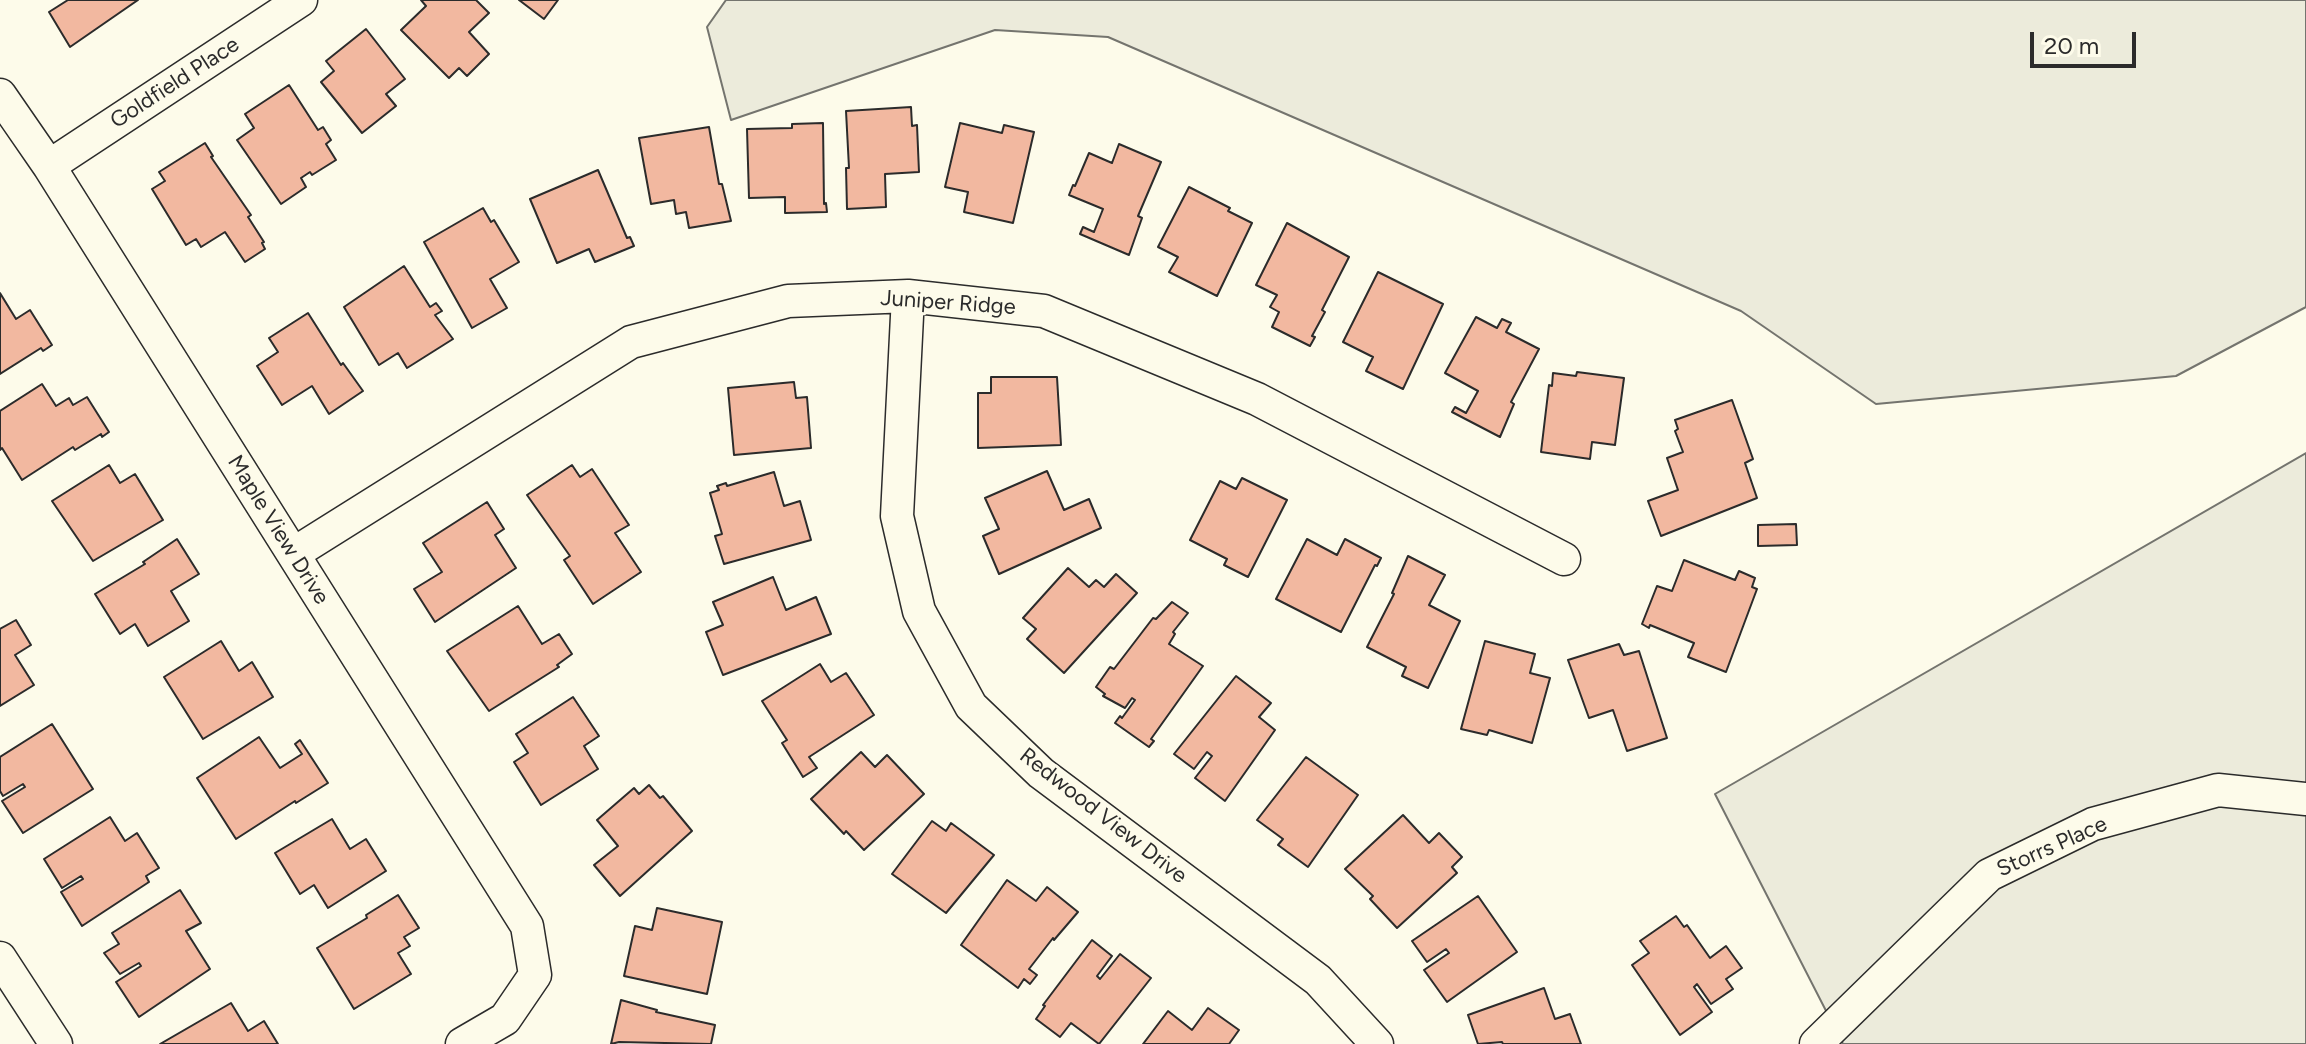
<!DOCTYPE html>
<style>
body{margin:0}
#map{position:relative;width:2306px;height:1044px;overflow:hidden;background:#fdfbea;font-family:Figtree,sans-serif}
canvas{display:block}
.scale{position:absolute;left:2030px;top:32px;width:106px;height:36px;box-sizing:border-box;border:4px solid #2b2b2b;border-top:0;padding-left:10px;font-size:24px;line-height:28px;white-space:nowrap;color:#2b2b2b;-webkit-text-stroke:6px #fdfbea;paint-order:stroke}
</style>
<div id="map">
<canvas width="2306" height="1044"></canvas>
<div class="scale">20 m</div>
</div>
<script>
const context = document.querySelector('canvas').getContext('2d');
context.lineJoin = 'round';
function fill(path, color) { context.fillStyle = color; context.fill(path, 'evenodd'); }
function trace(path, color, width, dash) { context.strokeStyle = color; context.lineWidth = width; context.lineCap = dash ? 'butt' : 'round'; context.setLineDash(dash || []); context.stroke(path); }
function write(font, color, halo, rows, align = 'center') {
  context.font = font + ' Figtree,sans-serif'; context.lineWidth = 6; context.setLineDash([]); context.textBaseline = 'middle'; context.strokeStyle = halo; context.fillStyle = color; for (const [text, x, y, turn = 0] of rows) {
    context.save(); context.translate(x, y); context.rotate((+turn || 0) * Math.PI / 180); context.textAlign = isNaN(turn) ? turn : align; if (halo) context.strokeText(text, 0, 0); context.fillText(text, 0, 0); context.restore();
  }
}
const green = new Path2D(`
 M726,0h1580v307l-130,69 -300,28 -135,-93 -633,-274 -113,-7 -264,90 -24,-93z
 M2306,453v591h-463l-128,-250z`);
fill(green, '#ecebdb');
trace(green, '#74746e', 2);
const building = new Path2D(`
 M68,0h70l-68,47 -21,-35z
 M421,0h55l13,13 -20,19 20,22 -22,22 -8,-8 -10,10 -48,-48 25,-24z
 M519,0h39l-14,19z
 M366,29l39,50 -19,15 10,12 -34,27 -41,-51 13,-11 -8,-10z
 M289,85l29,45 5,-3 8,13 -5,4 10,16 -24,15 -2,-3 -9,6 5,9 -25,17 -44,-64 17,-12 -9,-14z
 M911,107l1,19 5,-1 2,47 -34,2 1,33 -39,2 -1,-41h3l-3,-57z
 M823,123l1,81 2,-1 1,9 -42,1v-16l-36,1 -2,-69 45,-1v-4z
 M960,123l42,10 2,-8 30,7 -21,91 -49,-11 4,-20 -23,-5z
 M709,127l10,57h3l9,37 -42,7 -3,-16 -10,2 -2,-14 -23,4 -12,-66z
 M205,143l8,13 -2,1 40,58 -3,2 16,25 -2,1 3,6 -20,13 -20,-30 -24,15 -5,-8 -10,6 -34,-56 13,-8 -6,-9z
 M1119,144l42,18 -23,54 4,2 -13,37 -49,-21 3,-7 11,5 9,-23 -34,-14 4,-10 2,1 14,-33 23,10z
 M598,170l29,68 3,-1 4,9 -39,16 -6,-13 -32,14 -27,-64z
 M1189,187l41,21 -2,3 24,12 -35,73 -48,-24 9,-15 -20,-10z
 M483,208l8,14 3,-2 25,42 -29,17 17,29 -35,20 -48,-86z
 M1287,223l62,34 -27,53 3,2 -13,24 3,1 -5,9 -38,-19 7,-15 -9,-5 7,-12 -21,-10z
 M404,266l26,41 6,-4 6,8 -7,4 18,24 -46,29 -9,-15 -19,12 -35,-58z
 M1378,272l65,32 -40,85 -37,-18 7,-14 -30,-15z
 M0,293l16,26 14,-9 22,35 -9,6 -2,-3 -41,26z
 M308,313l33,52 2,-2 20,28 -34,23 -17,-28 -30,19 -25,-39 21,-14 -9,-14z
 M1476,317l21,11 5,-9 9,4 -5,9 33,17 -28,53 3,2 -14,33 -48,-25 3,-5 11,6 12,-22 -33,-18z
 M1577,372l47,6 -9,67 -23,-3 -2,17 -49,-7 8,-67 3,1 1,-13 23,3z
 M991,377h66l4,68 -83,3v-55h13z
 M794,382l2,16 11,-1 4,51 -77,7 -6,-67z
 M42,384l14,22 13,-8 4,7 14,-8 22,35 -7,5 -1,-3 -26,16 -2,-3 -51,33 -20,-32 -2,2v-39z
 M1732,400l21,59 -8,4 12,35 -96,38 -13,-35 30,-11 -11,-32 16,-6 -8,-21 3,-2 -3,-9z
 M109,465l11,18 15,-9 28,46 -70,41 -41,-60z
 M572,465l8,12 12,-8 37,56 -14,8 26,39 -48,32 -29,-44 6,-4 -43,-61z
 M1047,471l17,39 25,-11 12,29 -102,46 -16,-38 16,-7 -14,-31z
 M774,472l10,34 16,-5 11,39 -87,24 -9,-28 7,-2 -12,-41 9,-3 -2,-4 9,-3 1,3z
 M1242,478l45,22 -39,77 -24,-12 3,-6 -37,-19 30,-59 16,8z
 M487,502l17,27 -9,6 21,33 -81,54 -21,-33 28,-17 -19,-29z
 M1796,524l1,21 -39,1v-21z
 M177,539l22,35 -28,17 18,30 -41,25 -13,-22 -15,10 -25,-40 50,-30 -2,-2z
 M1307,539l30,16 8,-16 36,19 -4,8 -2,-1 -34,67 -65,-33z
 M1408,556l37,19 -16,30 31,16 -32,67 -26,-12 4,-9 -39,-20 27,-53 -2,-1z
 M1684,560l51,20 4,-9 16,7 -3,9 5,2 -31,83 -38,-15 6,-14 -44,-18 -1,3 -7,-4 15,-38 15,5z
 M1068,568l21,19 7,-7 8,7 12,-13 21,19 -73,80 -37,-34 9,-10 -13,-11z
 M773,577l13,33 30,-13 15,37 -108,41 -17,-43 17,-7 -10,-23z
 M1172,602l16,11 -15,19 2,2 -6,10 34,22 -52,73 3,2 -5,6 -34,-24 5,-7 2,2 13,-18 -3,-2 -7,10 -22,-12 2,-2 -9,-7 14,-20 4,2 39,-51 3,1z
 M518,606l24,38 17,-10 13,20 -15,11 2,2 -70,44 -42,-60z
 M16,620l15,25 -16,10 19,30 -34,21v-77z
 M221,641l18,30 13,-9 21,35 -70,42 -39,-62z
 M1485,641l50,13 -5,19 20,5 -18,65 -43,-13 -2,5 -26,-6z
 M1619,644l5,11 15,-4 28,87 -40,13 -14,-41 -24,8 -21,-58z
 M820,664l11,18 15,-9 28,42 -65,42 8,11 -14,9 -21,-34 5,-3 -25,-39z
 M1236,676l35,27 -12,14 16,13 -50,71 -30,-23 17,-22 -5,-4 -13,17 -20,-15z
 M573,697l26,39 -15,10 14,23 -57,36 -27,-43 14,-9 -12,-19z
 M52,724l41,65 -70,44 -21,-32 23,-14 -2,-3 -20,12 -3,-5v-34z
 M259,737l21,31 22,-14 -7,-10 5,-4 28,43 -32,20 -1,-2 -59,38 -39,-61z
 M861,752l14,15 12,-12 37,39 -60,56 -18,-19 -2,3 -33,-35z
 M1306,757l52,38 -50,72 -30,-22 5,-6 -26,-19z
 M649,785l11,13 3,-2 29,35 -72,65 -26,-31 24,-19 -21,-26 37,-32 5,6z
 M1403,815l26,28 10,-10 23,24 -10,10 5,6 -60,55 -27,-29 3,-3 -28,-27z
 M110,817l15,24 12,-8 22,35 -13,8 3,6 -67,44 -21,-34 22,-13 -2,-3 -19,12 -18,-29z
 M332,819l18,30 16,-10 20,32 -58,37 -14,-23 -14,9 -25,-41z
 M932,821l14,10 5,-8 43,32 -48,58 -54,-39z
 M1007,880l29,21 11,-14 31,25 -24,28 -1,-2 -24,31 8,6 -7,9 -6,-5 -6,9 -57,-43z
 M180,890l21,33 -15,8 24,38 -71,48 -23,-35 25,-16 -2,-3 -19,11 -16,-21 15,-9 -7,-11z
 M398,895l21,33 -15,9 6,9 -12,7 13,21 -57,35 -37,-61 50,-30 -1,-3z
 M1478,896l39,56 -70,50 -23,-32 25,-17 -3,-4 -19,13 -15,-21z
 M657,908l65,14 -15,72 -83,-18 11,-50 17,4z
 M1676,916l8,11 3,-2 23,33 16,-12 16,22 -16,11 7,10 -22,15 -14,-20 -3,3 18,25 -32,23 -48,-70 17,-12 -9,-12z
 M1092,940l20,16 -15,20 3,3 20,-25 31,24 -52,66 -28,-21 -11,14 -24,-18 9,-13 -2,-1z
 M1544,988l11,31 15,-5 11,30h-78l-1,-2 -24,2 -10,-29z
 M621,1000l36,10 -1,2 59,13 -4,19 -92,-2 -8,2z
 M231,1003l17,28 16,-10 14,23h-118z
 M1208,1008l31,22 -10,14h-86l25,-33 24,19z`);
fill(building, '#f2b8a0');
trace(building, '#2b2b2b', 2);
const minor = new Path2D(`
 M0,95l49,71 478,760 8,49 -30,44 -43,25
 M49,166l252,-166
 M908,296l-11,220 22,95 52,95 70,67 277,207 59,64
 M293,554l338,-212 157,-41 120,-5 136,15 213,88 307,160
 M0,958l56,86
 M1816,1044l173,-169 104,-51 125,-34 88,9`);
trace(minor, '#2b2b2b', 35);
trace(minor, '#fdfbea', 32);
write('22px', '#2b2b2b', '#fdfbea', [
 ["Goldfield Place",175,83,-33],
 ["Juniper Ridge",948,303,4],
 ["Maple View Drive",278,530,58],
 ["Redwood View Drive",1103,816,38],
 ["Storrs Place",2052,847,-24]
]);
</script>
